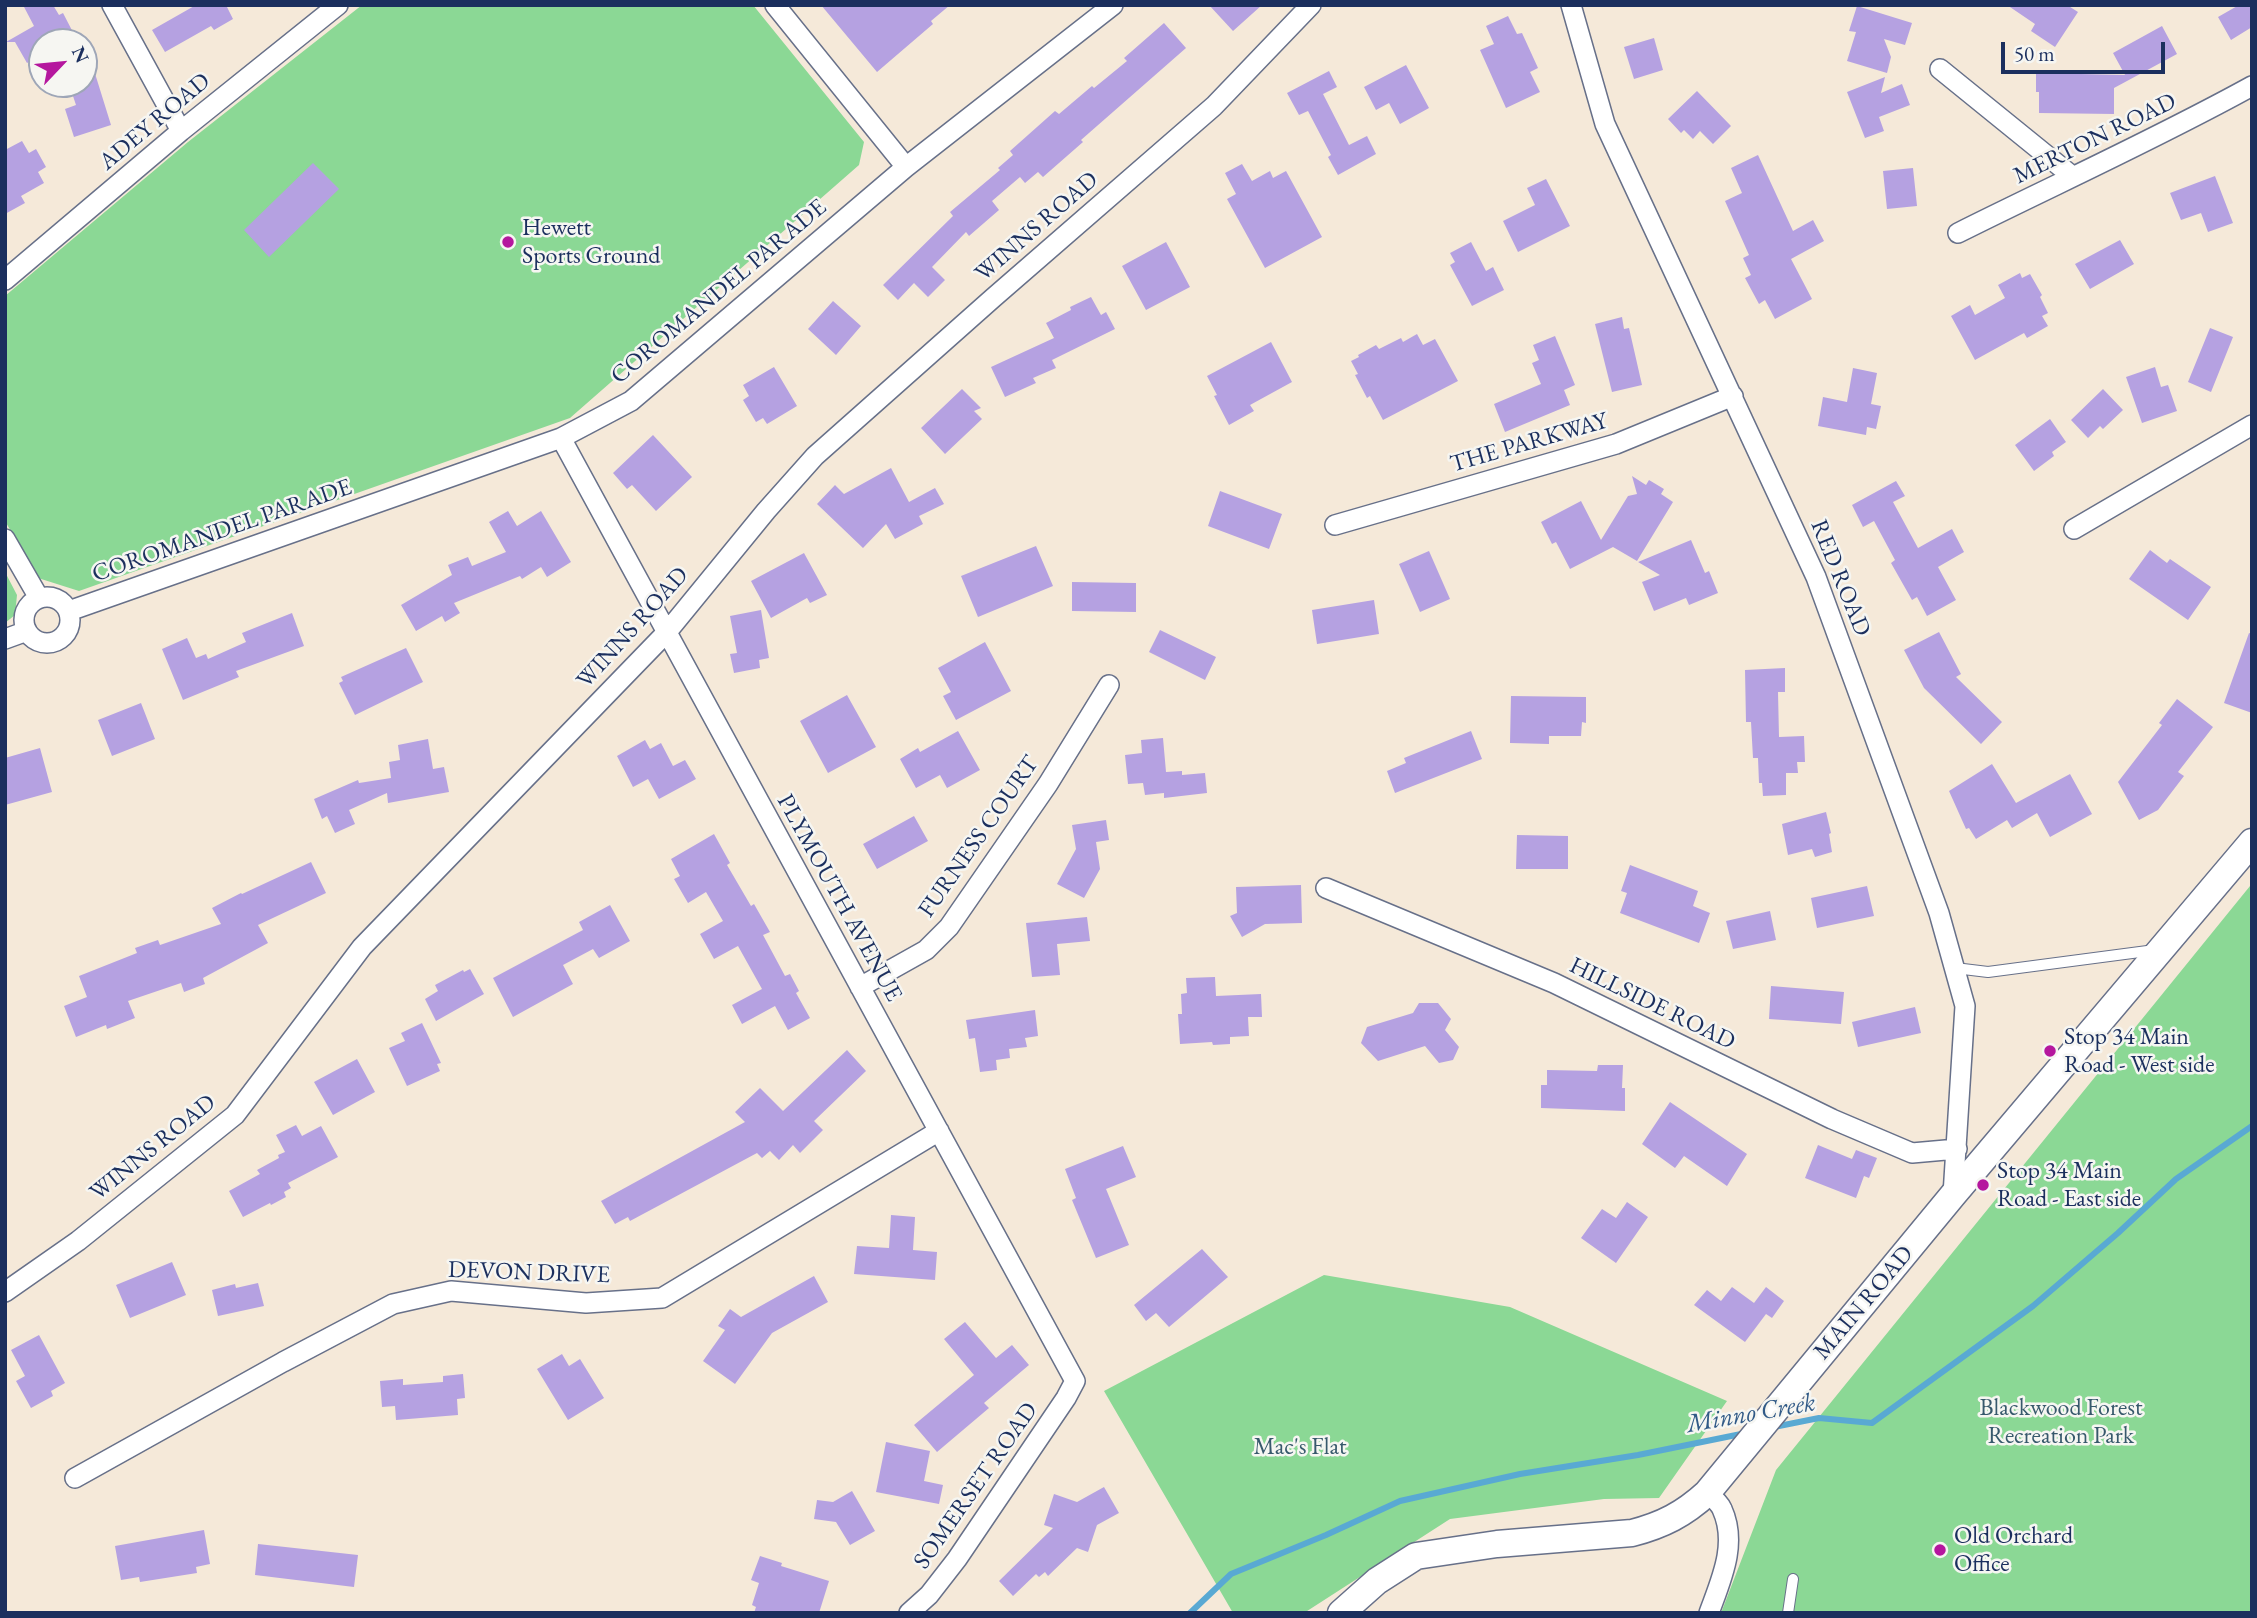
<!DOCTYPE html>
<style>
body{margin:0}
#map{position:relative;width:2257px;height:1618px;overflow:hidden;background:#f5e9d9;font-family:"EB Garamond",serif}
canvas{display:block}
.frame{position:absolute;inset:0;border:7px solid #1b2f5e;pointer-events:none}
.north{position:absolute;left:28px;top:28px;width:70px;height:70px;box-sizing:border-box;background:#f6f6f2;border:2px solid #9ea6b7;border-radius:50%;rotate:64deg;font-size:19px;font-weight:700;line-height:28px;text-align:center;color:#1b2f5e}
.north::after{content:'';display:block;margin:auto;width:24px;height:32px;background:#b5179e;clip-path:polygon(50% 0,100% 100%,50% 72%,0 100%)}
.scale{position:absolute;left:2001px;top:42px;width:164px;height:32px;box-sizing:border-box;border:4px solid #1b2f5e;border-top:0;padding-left:9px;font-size:21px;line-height:24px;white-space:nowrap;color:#1b2f5e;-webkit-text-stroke:5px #f6f6f2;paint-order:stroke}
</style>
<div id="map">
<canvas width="2257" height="1618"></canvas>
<div class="frame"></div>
<div class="north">N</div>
<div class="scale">50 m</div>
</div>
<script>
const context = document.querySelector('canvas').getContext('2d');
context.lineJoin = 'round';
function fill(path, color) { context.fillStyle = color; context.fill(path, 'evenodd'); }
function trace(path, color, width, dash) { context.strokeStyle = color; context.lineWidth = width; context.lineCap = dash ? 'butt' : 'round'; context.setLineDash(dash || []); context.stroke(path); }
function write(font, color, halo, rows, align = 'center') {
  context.font = font + ' "EB Garamond",serif'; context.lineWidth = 5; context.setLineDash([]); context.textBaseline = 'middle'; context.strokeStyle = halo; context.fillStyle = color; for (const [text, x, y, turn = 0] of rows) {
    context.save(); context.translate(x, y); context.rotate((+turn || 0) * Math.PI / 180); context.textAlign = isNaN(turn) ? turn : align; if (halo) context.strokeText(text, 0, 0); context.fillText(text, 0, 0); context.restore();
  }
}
fill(new Path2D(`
 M362,5h391l111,137 -5,23 -289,253 -491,173 -41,-13 -33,-57v-225l183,-154z
 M5,572l12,23 -2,20 -10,8z
 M2250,886l2,3v724h-531l55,-143z
 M1324,1275l186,32 217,94 -68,97 -55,1 -154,20 -146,94h-71l-129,-222z`), '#8bd895');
trace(new Path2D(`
 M1774,1427l45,-9 53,5 161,-117 85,-73 58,-54 76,-53
 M1190,1613l41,-39 95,-39 74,-34 120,-27 118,-19 108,-22`), '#59a9d3', 6);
fill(new Path2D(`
 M23,5h30l6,10 4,-2 15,29h-36v13l-15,8 -12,-21h-9l28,-16z
 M196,5h30l7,14 -19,11 -3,-4 -46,26 -13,-22z
 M821,5h129l-19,16 2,3 -56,48z
 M1209,5h53l-29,26z
 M2007,5h60l11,7 -23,35 -24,-16 4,-7z
 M2239,5h13v22l-21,13 -13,-23z
 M1857,6l55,17 -7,22 -21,-6 7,18 -4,16 -40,-12 9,-29 -7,-1z
 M1508,16l9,18 5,-1 16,35 -8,4 10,20 -34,16 -26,-58 14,-6 -8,-18z
 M1164,23l22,25 -105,92 2,2 -40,35 -5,-5 -13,11 -5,-6 -28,24 7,9 -30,26 -3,-4 -34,35 13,13 -17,17 -14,-14 -16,17 -15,-15 70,-69 -3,-4 50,-42 -2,-2 15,-13 -3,-4 45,-40 4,3 33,-28 2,2 33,-27 -3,-3z
 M2162,26l15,28 -63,34v26l-75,-1v-21h-3v-19l89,2 -12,-22z
 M1654,38l9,32 -29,9 -10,-32z
 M84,51h4l23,74 -37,12 -9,-28 11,-4 -7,-21h15z
 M1406,65l23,43 -29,16 -11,-21 -13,7 -12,-23z
 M1329,71l8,16 -14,7 26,51 18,-9 9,18 -38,21 -10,-18 3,-2 -23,-44 -9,4 -12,-22z
 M1885,77l-4,16 21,-9 8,21 -31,12 5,14 -19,7 -18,-46z
 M1697,91l34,35 -18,18 -13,-13 -7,8 -9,-9 -3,3 -13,-14z
 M22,141l7,12 7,-4 10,18 -8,5 6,11 -23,13 4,7 -20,11v-64z
 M1758,155l35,76 20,-11 11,21 -33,18 21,40 -37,20 -10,-19 -6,4 -14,-26 6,-3 -8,-17 6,-3 -24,-54 17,-8 -11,-25z
 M313,163l26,26 -70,68 -25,-27z
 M1242,164l10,17 18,-10 3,7 13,-7 36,66 -57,31 -38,-69 9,-5 -11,-21z
 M1913,168l4,38 -30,3 -4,-38z
 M2215,176l18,47 -25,9 -7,-19 -20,7 -11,-27z
 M1546,179l24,47 -52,26 -15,-31 32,-16 -8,-17z
 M2120,240l14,24 -44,25 -15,-25z
 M1166,242l24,45 -44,23 -24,-44z
 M1471,242l15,29 7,-4 11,23 -32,16 -22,-41 5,-3 -5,-9z
 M2020,273l2,5 8,-4 12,21 -2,2 8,16 -6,3 6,10 -21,12 -3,-5 -49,27 -24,-44 19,-11 5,10 30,-17 -7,-13z
 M1091,297l10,18 5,-3 9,17 -63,31 4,8 -23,10 3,5 -31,14 -14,-30 63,-29 -8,-15 25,-13 -1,-3z
 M833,301l28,25 -25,29 -28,-26z
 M1622,317l2,12 5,-1 13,57 -30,7 -17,-68z
 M2210,328l23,9 -22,55 -23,-10z
 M1417,334l6,11 12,-6 23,42 -75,39 -13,-24 -3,2 -12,-23 3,-1 -7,-13 8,-4 -1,-2 18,-10 3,4 22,-11 2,4z
 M1555,336l20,49 -11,5 6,15 -65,27 -11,-28 47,-20 -9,-21 7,-3 -6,-15z
 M1271,342l21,40 -42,23 4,6 -25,14 -15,-29 3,-1 -10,-19z
 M774,367l23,39 -30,18 -4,-6 -7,4 -13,-22 6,-4 -6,-11z
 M2155,367l6,20 7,-2 9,26 -35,12 -16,-46z
 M1853,368l24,5 -6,31 10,2 -5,23 -9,-2 -1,8 -48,-9 5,-29 24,5z
 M962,389l19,19 -7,3 8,8 -37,35 -24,-26z
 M2103,389l20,21 -20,19 -3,-3 -12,12 -17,-18z
 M2050,419l16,23 -14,10 2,4 -20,15 -19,-26z
 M653,435l39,42 -36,34 -24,-26 -5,4 -14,-16z
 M891,468l18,34 26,-14 9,16 -25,12 4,8 -28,15 -9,-15 -23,24 -46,-44 18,-19 9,9z
 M1632,476l14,9 3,-5 15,9 -3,5 12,8 -36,59 -24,-14 -43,22 -14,-27 -4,2 -11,-22 40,-21 20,39 27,-44 9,-2z
 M1896,481l9,15 -12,6 25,46 34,-19 12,23 -26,15 18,33 -29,16 -10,-19 -5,3 -21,-37 4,-3 -21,-39 -11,6 -11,-22z
 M1220,491l62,23 -13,35 -61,-23z
 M508,511l9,15 24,-15 30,51 -24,15 -6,-10 -19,12 -2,-3 -66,27 6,10 -15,9 -3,-6 -26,15 -15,-26 51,-30 -4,-10 20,-8 4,9 34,-14 -17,-30z
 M1691,540l14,33 4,-2 9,22 -29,12 -3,-7 -32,13 -12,-29 18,-7 -22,-13z
 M1036,546l17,40 -75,31 -17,-41z
 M2150,550l17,13 3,-4 41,28 -23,33 -59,-41z
 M1429,551l21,48 -30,13 -21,-48z
 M804,553l23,42 -17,8 -3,-5 -36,20 -20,-37z
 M1072,582l64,1v29l-64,-1z
 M1374,600l5,34 -62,10 -5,-34z
 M761,610l8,48 -10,2 1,8 -26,5 -4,-19 7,-1 -7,-37z
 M292,613l12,33 -68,25 3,6 -56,23 -21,-51 25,-11 9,20 10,-4 2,5 38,-17 -4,-9z
 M1160,630l56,27 -11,23 -56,-28z
 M1939,632l22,42 -5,3 46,45 -21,22 -57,-56 -20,-38z
 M2249,633l3,1v79l-28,-10z
 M985,642l26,49 -55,29 -13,-24 8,-4 -13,-24z
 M406,648l17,34 -68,33 -16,-32 4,-2 -2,-4z
 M1785,668v24h-7l1,45 25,-1 1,26h-8l1,11h-12v22l-23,1 -1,-13h-3l-1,-25h-5l-2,-36h-5l-1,-52z
 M847,695l29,52 -48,26 -28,-52z
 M1511,696l75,1v26l-4,-1 -1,14h-32v8l-39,-1z
 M2177,699l36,28 -35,45 6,4 -26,34 -19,10 -21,-38 44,-57 -3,-2z
 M141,703l14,36 -43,17 -14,-36z
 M958,731l22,39 -33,18 -7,-13 -24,13 -16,-29 18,-11 2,4z
 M1471,731l11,28 -87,34 -8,-22 19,-8 -2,-5z
 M1163,738l3,34 16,-1v4l23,-2 2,20 -43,5v-5l-19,2 -2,-12 -15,1 -3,-29 17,-2 -1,-13z
 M428,739l5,30 11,-2 5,25 -61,11 -1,-10 -38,17 6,14 -20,9 -8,-17 -5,3 -8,-20 44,-19 1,3 32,-5 -2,-16 11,-2 -2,-15z
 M645,740l5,9 11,-6 12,23 12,-6 11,19 -37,20 -11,-20 -15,8 -16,-31z
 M40,748l12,44 -47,13v-47z
 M1992,764l24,39 54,-29 22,40 -42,23 -13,-24 -25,15 -5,-8 -31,19 -7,-11 -3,1 -17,-38z
 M1826,812l5,21 -2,1 3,18 -17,5 -3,-8 -24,6 -6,-31z
 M914,816l14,25 -51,28 -14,-25z
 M1106,820l3,20 -13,2 4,27 -16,29 -27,-14 19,-35 -4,-24z
 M714,834l16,29 -3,2 24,41 3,-2 16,28 -7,3 22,41 5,-2 9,17 -3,2 14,25 -22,12 -13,-24 -33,18 -10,-19 30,-16 -24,-43 -24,13 -14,-25 23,-13 -17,-29 -18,11 -14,-24 6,-3 -9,-17z
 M1517,835l51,1v33h-52z
 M311,862l15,31 -68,32 10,18 -65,35 2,6 -21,8 -3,-9 -53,18 7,17 -28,11 -1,-4 -30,12 -12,-31 23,-9 -8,-21 58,-23 -2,-5 23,-8 2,5 61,-21 -9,-16 29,-15 1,1z
 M1630,865l68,26 -5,15 17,7 -11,30 -79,-30 7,-20 -6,-2z
 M1301,885l1,38 -37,1 -23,13 -12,-21 7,-3 -1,-26z
 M1867,886l7,30 -57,12 -6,-30z
 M610,905l20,36 -31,17 -6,-9 -30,16 10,19 -60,33 -20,-39 90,-48 -4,-8z
 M1770,911l6,29 -43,9 -7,-28z
 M1087,917l3,24 -33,3 3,31 -28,2 -6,-54z
 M470,969l14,25 -48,27 -11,-22 13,-8 -3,-6 28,-15 1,2z
 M1215,977l1,19 45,-2 1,23h-14l1,19 -19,1v7l-17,1 -1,-3 -32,2 -2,-30h4l-1,-20 6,-1 -1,-15z
 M1771,986l73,6 -3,32 -72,-5z
 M1419,1003h19l13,16 -6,11 14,17 -6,13 -14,3 -14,-17 -47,15 -17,-18 6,-16 46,-14z
 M1915,1007l6,26 -63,14 -6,-25z
 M1035,1010l3,26 -13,2 2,9 -18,2 1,9 -14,2 1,10 -17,2 -5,-34 -6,1 -3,-19z
 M422,1023l19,40 -4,1 3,7 -33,15 -18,-38 16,-7 -4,-8z
 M847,1050l19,21 -52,50 9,9 -23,23 -7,-8 -14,15 -9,-9 -8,7 -5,-5 -127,68 -2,-4 -13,7 -14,-23 144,-79 -10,-10 25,-24 23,23z
 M357,1059l18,33 -42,23 -19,-33z
 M1598,1065h25l-1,23h3v23l-84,-3v-23h6v-15l50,1z
 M1670,1102l77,52 -20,32 -43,-30 -9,12 -33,-24z
 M296,1125l6,11 19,-10 17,31 -50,26 3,5 -7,4 2,5 -15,8 -1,-2 -27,14 -14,-26 31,-17 -3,-4 22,-12 -1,-3 7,-3 -9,-17z
 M1818,1145l34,14 4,-9 21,8 -8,20 -5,-2 -8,22 -51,-20z
 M1123,1146l13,31 -30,12 23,56 -33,13 -24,-58 4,-2 -11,-29z
 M1627,1202l21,15 -32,46 -35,-25 21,-29 14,9z
 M891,1215l24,2 -2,33 24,2 -2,28 -81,-6 3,-28 32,2z
 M1202,1249l26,28 -59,50 -13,-14 -10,8 -12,-16z
 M172,1262l14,33 -56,23 -14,-33z
 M814,1276l14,26 -56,31 -37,51 -32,-23 22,-31 -7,-4 12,-17 11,8z
 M258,1283l6,23 -46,10 -6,-26 23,-6 1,4z
 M1732,1287l22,16 12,-16 18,14 -12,17 -6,-4 -21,28 -51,-37 13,-15 14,11z
 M965,1322l31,36 16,-13 17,20 -45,38 5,5 -52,44 -23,-27 60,-50 -30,-36z
 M39,1335l26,48 -14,8 2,5 -22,12 -15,-27 9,-5 -14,-26z
 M562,1354l7,12 11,-7 24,39 -36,22 -31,-51z
 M463,1374l2,24 -8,1 1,16 -62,5 -1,-14 -13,1 -2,-26 23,-2v6l40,-3v-6z
 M886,1442l44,9 -6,30 19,4 -4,19 -63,-12z
 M1104,1487l15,26 -22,12 -9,27 -11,-4 -29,28 -3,-4 -6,5 -3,-3 -23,22 -14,-15 54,-53 -9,-3 10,-31 23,8z
 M852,1491l23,40 -25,14 -14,-23 -22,-3 3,-19 16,2z
 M204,1530l6,34 -14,3 1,6 -57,9 -1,-5 -18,3 -6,-34z
 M258,1544l100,11 -4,32 -99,-12z
 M760,1556l22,7 -1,3 48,15 -10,32h-65l2,-6 -4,-2 7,-22 -8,-3z`), '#b5a1e1');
const service = new Path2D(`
 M1955,968l33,4 167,-22
 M1788,1613l5,-34`);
const minor = new Path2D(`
 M112,5l69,126
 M775,5l131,162
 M1571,5l34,119 211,453 123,336 26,93 -12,189
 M1940,69l132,107
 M1958,233c98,-49 198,-94 294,-147
 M5,280l176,-149 157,-126
 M561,438l514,943 -9,17 -109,161 -28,36 -20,18
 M1335,525l281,-81 117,-48
 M2074,529l178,-104
 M5,539l34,59
 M24 620a23 23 0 1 1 46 0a23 23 0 1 1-46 0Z
 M69,611l492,-173 70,-37 275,-234 207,-162
 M5,639l22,-8
 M1326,888l228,95 278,136 80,34 45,-4
 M860,987l66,-37 23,-23 99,-143 61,-99
 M5,1292l73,-51 157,-126 127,-168 305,-315 99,-121 49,-55 178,-158 221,-192 97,-101
 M75,1478l208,-116 110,-58 58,-13 135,12 76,-5 277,-167
 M1707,1493c5,4 12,9 15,16 16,35 -1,71 -13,104`);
const secondary = new Path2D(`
 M1341,1613l36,-32 39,-25 81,-12 135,-11c31,-8 52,-19 75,-40l246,-298 299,-353`);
trace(service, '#677089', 12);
trace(minor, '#677089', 22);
trace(secondary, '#677089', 29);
trace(service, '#fff', 10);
trace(minor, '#fff', 19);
trace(secondary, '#fff', 26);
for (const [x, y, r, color] of [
 [508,242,7,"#b5179e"],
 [2050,1051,7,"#b5179e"],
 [1983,1185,7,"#b5179e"],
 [1940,1550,7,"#b5179e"]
]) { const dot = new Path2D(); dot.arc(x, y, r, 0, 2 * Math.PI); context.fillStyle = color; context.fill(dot); trace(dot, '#f6f6f2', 2.5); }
write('24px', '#1b2f5e', '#f6f6f2', [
 ["ADEY ROAD",155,122,-40],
 ["MERTON ROAD",2095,139,-26],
 ["WINNS ROAD",1037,227,-41],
 ["COROMANDEL PARADE",719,292,-40],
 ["THE PARKWAY",1529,443,-16],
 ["COROMANDEL PARADE",222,531,-19],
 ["RED ROAD",1840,578,68],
 ["WINNS ROAD",633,628,-48],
 ["FURNESS COURT",979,837,-55],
 ["PLYMOUTH AVENUE",839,898,61],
 ["HILLSIDE ROAD",1652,1004,26],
 ["WINNS ROAD",153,1148,-39],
 ["DEVON DRIVE",529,1273,2],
 ["MAIN ROAD",1864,1303,-50],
 ["SOMERSET ROAD",976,1486,-55]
]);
write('24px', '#1b2f5e', '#f6f6f2', [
 ["Hewett",522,228],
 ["Sports Ground",522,256],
 ["Stop 34 Main",2064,1037],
 ["Road - West side",2064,1065],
 ["Stop 34 Main",1997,1171],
 ["Road - East side",1997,1199],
 ["Old Orchard",1954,1536],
 ["Office",1954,1564]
], 'left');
write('24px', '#37596c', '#f6f6f2', [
 ["Blackwood Forest",2061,1408],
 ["Recreation Park",2061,1436],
 ["Mac's Flat",1300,1447]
]);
write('italic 26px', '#315a87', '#f6f6f2', [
 ["Minno Creek",1751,1414,-10]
]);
</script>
